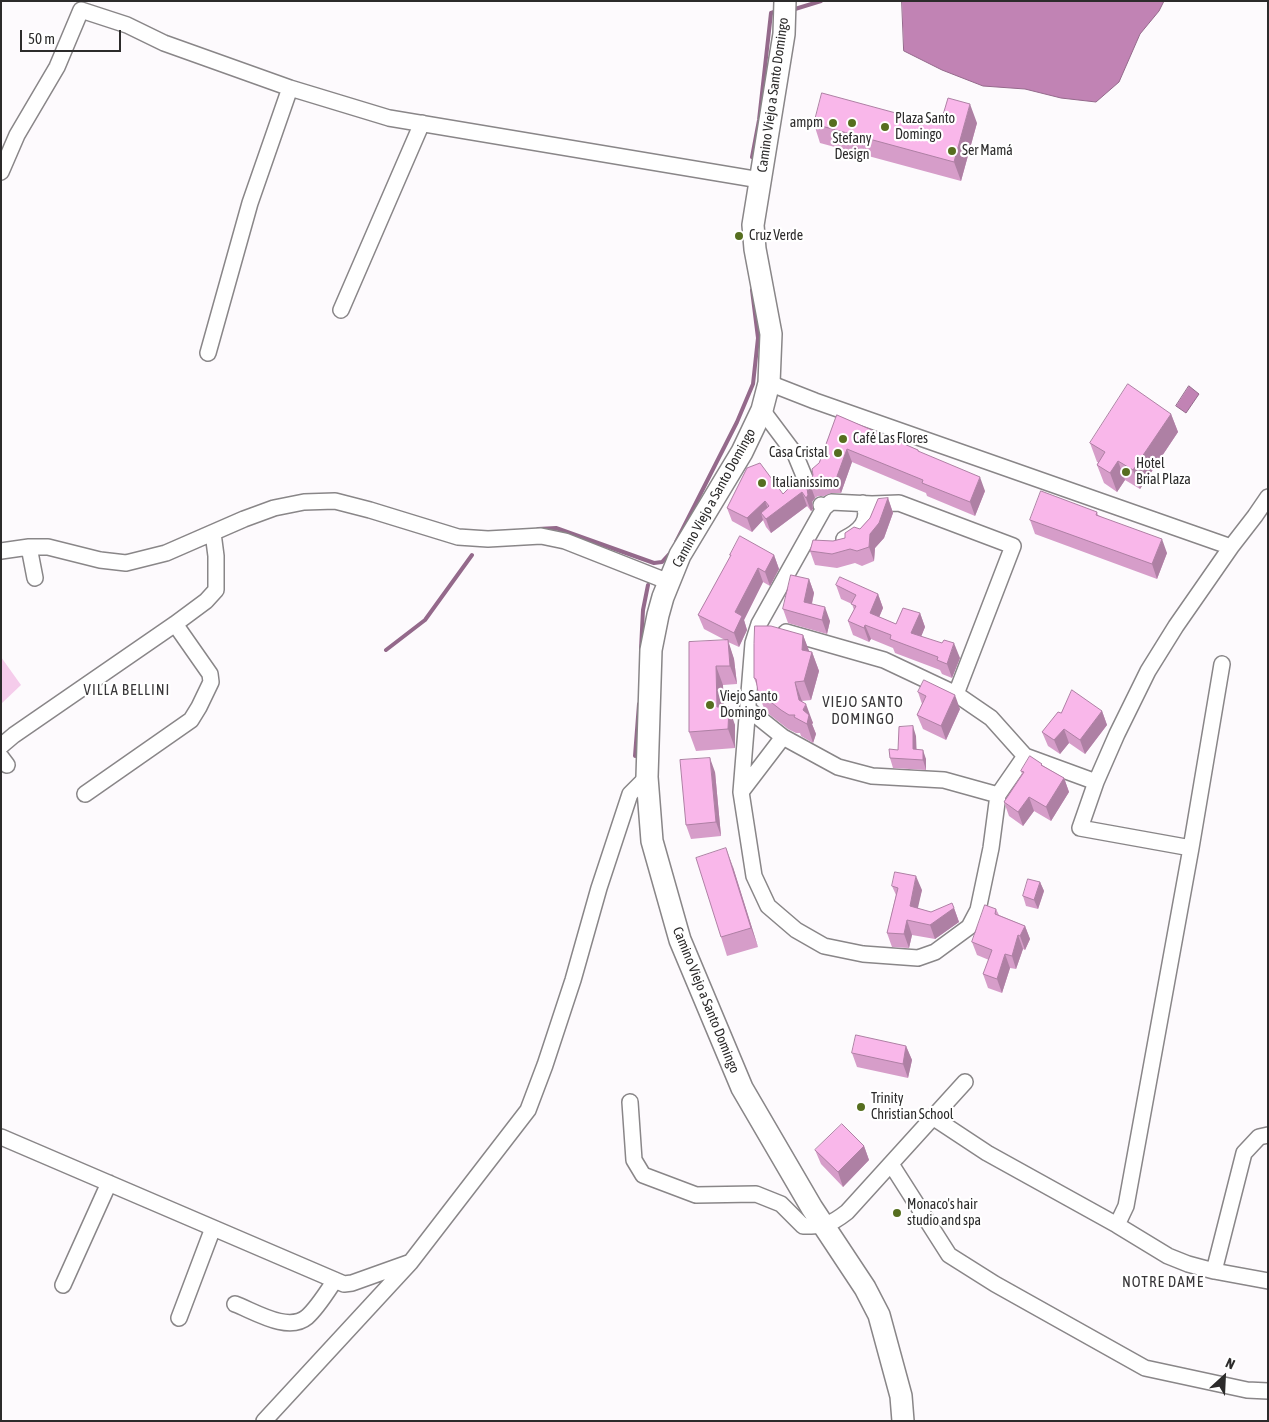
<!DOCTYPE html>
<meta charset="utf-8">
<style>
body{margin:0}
#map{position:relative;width:1269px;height:1422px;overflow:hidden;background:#fdfafd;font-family:"Asap Condensed",sans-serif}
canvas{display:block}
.frame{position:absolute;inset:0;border:2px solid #2c2b2b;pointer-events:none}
.north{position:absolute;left:1199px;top:1352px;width:50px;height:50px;-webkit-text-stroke:4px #fff;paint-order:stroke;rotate:25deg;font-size:14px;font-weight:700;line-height:20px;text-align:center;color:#2c2b2b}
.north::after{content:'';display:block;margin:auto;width:18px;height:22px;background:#2c2b2b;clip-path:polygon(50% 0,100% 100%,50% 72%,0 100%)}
.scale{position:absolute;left:20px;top:30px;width:101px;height:22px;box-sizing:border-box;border:2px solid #2c2b2b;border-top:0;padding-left:6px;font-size:15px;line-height:18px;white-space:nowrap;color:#2c2b2b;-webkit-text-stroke:4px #fff;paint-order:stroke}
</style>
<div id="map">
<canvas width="1269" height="1422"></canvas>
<div class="frame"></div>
<div class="north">N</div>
<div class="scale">50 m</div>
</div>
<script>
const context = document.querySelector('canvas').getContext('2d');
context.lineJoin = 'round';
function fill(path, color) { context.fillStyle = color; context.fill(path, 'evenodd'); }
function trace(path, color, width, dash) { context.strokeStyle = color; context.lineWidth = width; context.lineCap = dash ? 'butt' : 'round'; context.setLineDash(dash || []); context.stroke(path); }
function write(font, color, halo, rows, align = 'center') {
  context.font = font + ' "Asap Condensed",sans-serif'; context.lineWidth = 4.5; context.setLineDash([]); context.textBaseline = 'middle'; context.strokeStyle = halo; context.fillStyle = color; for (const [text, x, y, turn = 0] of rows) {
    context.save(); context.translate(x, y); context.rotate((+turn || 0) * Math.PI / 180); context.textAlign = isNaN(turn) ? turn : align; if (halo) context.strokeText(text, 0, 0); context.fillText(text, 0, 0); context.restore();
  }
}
fill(new Path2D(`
 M1,657l20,28 -20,19z`), '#f5cceb');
const water = new Path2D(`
 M902,1h262l-5,10 -19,23 -21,48 -23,20 -35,-4 -36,-9 -42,-3 -41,-16 -38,-19z
 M1189,386l10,8 -13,19 -10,-7z`);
fill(water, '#c183b4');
trace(water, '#94698b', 1);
trace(new Path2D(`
 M795,9l26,-8
 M752,157l7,-37 12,-107 6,-2
 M538,529l18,-1 98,35 8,-1 10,-11
 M676,542l61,-120 16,-38 5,-46 -6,-48
 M641,649l2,-39 5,-25
 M386,650l39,-30 47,-65
 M635,756l4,-52`), '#94698b', 4);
const street = new Path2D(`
 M1,172l16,-37 40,-68 24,-57 46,15 37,18 126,45 99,30 371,62
 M341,310l81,-187
 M208,353l42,-150 40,-115
 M769,383l46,18 416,146
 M762,410l33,44 14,34
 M821,505l3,3 -65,116 -6,19 -12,149 13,84 14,30 28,24 28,16 39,8 55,4 17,-6 34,-25 9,-17 13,-62 7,-53 27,-39
 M824,508l7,-6 41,2 27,-1 114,43 -57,148
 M844,539c14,-7 28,-18 19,-36
 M29,547l6,31
 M1,551l28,-4h19l52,13 26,3 40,-10 78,-34 30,-11 30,-6 31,-1 35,9 88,27 30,2 53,-3 24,5 104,41
 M786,632l98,28 72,34 35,24 34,38 71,26
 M748,709l35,28 55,30 34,9 72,4 54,15
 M1,746l13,-11 161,-111 31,-23 10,-11v-34l-3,-23
 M1,757l6,8
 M741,792l42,-55
 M85,794l106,-74 8,-13 12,-25 -1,-8 -35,-50
 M1191,848l-111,-20 16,-46 21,-48 31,-63 28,-45 55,-79 24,-31 13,-19
 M630,1102l4,58 9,15 53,20 60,-1 25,10 22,22c22,0 26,0 44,-14l118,-130
 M934,1118l53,35 130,72 51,31 20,8 26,7 54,10
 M1,1137l343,147 8,-1 56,-20
 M891,1164l58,91 46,29 150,84 102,22 21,1
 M1117,1225l9,-19 65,-358 31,-184
 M1214,1271l30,-118 15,-16 9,-2
 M63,1285l46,-102
 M235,1304c19,7 53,29 72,13 11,-10 20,-25 28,-37
 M179,1318l34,-90
 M264,1421l146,-158 118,-153 17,-45 28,-85 26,-92 31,-94 17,-17`);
const secondary = new Path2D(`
 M785,1l-1,33 -31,191 2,24 16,85 -2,49 -7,27 -20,42 -62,103 -17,42 -5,18 -7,35 -4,127 5,64 28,99 62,148 70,120 53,80 14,27 22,81 2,25`);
trace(street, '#898688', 18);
trace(secondary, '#898688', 24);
trace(street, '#fff', 15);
trace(secondary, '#fff', 21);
fill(new Path2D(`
 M977,123l-16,58 -141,-38 -6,-19 126,1z
 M1171,414l7,18 -38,57 -15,-9 -8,12 -13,-9 -7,-18 1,-3h-1l-7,-19z
 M837,415l81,35 1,2 66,39 -10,25 -48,-20 -1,-3 -74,-31 -11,31h-10l-7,3h-6l-3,2 -3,4 1,7 -2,2 -4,-5 -36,27 -5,-6 -3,-7 -11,12 -20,-11 -5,-13 56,-14 20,-10 4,-1 4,-3 8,-17z
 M888,498l5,15 -9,25 -9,10 -1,13 -12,5 -7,-3 -18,5 -22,-3 -5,-14 23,-10 12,-3 15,-9z
 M1097,512l1,3 69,38 -10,26 -122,-45 -5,-14z
 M730,555h44l5,14 -9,17 -7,-4 -19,38 3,10 -8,17 -11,-5 6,17 3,25 -14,1 1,22 11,18v23l-39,3 -7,-19 36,-92 -21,-11 -6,-14 33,-59z
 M809,579l5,14 -2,11 18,17 -3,13 -39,-11 -5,-14z
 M836,585l42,9 5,14 -4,9 17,7 24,-11 5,14 -4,9 39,22 -8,20 -10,-4 -2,-4 -45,-17 -2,-5 -22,-9 -2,3 -16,-7 -5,-14 6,-11 -2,-6 -11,-5z
 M803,635l6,17h3l7,19 -8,29 -9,1 11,22 -1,1 4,10 -3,9 -12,-7 -1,-3h-4l-8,-4 -23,-18 -7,-19 -1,-6 -3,-8z
 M918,692l42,17 -14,31 -23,-11 -6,-14 5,-11z
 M1102,711l5,14 -22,29 -16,-11 -9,11 -12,-8 -6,-14 19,-19z
 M916,736v13l10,10v11l-33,-2 -3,-10 8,-8z
 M1042,764v1l22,13 5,14 -18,29 -17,-10 -11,15 -14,-10 -5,-14 18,-28 -1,-3z
 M715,772l6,64 -30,3 -5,-14z
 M733,867l25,80 -31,9 -6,-19z
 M1040,882l4,9 -6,18 -12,-3 -3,-10z
 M892,886l30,4 -5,18 14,4 23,-4 5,14 -24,17 -23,-4 -3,13 -17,-1 -5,-14 9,-38z
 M996,909l3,6 26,11 5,13 -5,11 -2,-1 -7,20 -6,-1 -8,25 -14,-5 -5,-14 6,-14 -12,-5 -5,-13z
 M906,1046l6,14 -4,18 -51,-11 -5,-14z
 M864,1146l5,14 -26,27 -22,-23 -6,-14z`), '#d69dc9');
fill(new Path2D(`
 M970,104l7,19 -16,58 -7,-19z
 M1171,414l7,18 -38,57 -7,-19z
 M847,449l5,13 -11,31 -5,-14z
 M1118,461l7,19 -8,12 -7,-19z
 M980,477l5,14 -10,25 -5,-14z
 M810,484l5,14 -3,4 1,7 -2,2 -5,-13 1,-10z
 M802,492l5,14 -36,27 -5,-14z
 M888,498l5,15 -9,25 -9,10 -1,13 -5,-14 1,-13z
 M765,501l5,13 -9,-1 2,7 -11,12 -5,-14z
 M1162,539l5,14 -10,26 -5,-15z
 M774,555l5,14 -9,17 -5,-14z
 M758,568l5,14 -19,38 3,10 -8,17 -5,-14 1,-21z
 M809,579l5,14 -5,23 -5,-14z
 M878,594l5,14 -8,19 -5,-14z
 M825,607l5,14 -3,13 -5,-14z
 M920,613l5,14 -8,20 -6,-14z
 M865,625l6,14 -2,3 -5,-14z
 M803,635l7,18 2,-1 7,19 -8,29 -7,-19 -2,-31z
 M728,640l6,19 3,25 -7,-18z
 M954,643l6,15 -8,20 -5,-14z
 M716,666l7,19 1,41 -7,-19z
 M795,682l7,19 2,8 2,-5 7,19 -1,1 4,10 -3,9 -14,-43z
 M955,695l5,14 -14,31 -5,-14z
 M729,707l6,18v23l-7,-19z
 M1102,711l5,14 -22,29 -5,-14z
 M913,726l3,10 1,23 -4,-10z
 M1064,729l5,14 -9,11 -6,-14z
 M923,750l3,9v11l-3,-10z
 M710,758l5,14 6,64 -5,-14z
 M1064,778l5,14 -18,29 -5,-14z
 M1029,797l5,14 -11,15 -5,-14z
 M726,848l7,19 25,80 -7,-19z
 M916,876l6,14 -7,31 -5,-15z
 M1040,882l4,9 -6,18 -4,-9z
 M954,908l5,14 -24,17 -5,-14z
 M907,920l5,15 -3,13 -5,-14z
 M1025,926l5,13 -5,11 -5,-14z
 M1018,935l5,14 -7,20 -4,-13z
 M1005,954l5,14 -8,25 -5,-14z
 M906,1046l6,14 -4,18 -5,-14z
 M864,1146l5,14 -26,27 -5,-15z`), '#ae80a4');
const building = new Path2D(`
 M822,93l118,32 8,-27 22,6 -16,58 -140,-38z
 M1128,384l43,30 -38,56 -15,-9 -8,12 -13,-8 8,-13 -15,-9z
 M837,415l81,35v1l62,26 -10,25 -48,-19 1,-3 -76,-31 -11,30h-10l-7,3h-6l-3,2 -3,4 1,7 -2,3 -4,-6 -36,27 -5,-6 8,-7 -4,-5 -18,17 -20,-10 20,-40 13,-5 23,31 14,-14 6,4 4,-1 4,-3 2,-5 -1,-6 7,-6z
 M1041,491l56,21 -1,3 66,24 -10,25 -122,-44z
 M888,498l-9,25 -9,11 -1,13 -12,4 -7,-2 -18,5 -22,-3 3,-11 20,1 12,-3v-5l9,-6 6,2 10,-11 8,-19z
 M740,536l34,19 -9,17 -7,-4 -23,44 7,4 -8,17 -36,-18 33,-60h-1z
 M791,575l18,4 -5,23 21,5 -3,13 -39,-11z
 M840,577l38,17 -8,19 26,11 7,-16 17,5 -9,20 31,10 2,-3 10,3 -7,21 -10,-4 1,-3 -48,-18 1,-4 -26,-10 -1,3 -16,-7 8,-15 -5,-2 5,-9 -20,-10z
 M755,626h16l32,9 -1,15 10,2 -8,29 -9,1 4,18 7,4 -3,6 6,5 -2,9 -13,-7 1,-2h-6l-8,-5 -23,-18 -2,-13 -2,-1v-34z
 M728,640l2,26h-14l1,41h12l-1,22 -39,3v-90z
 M924,680l31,15 -14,31 -24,-11 9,-19 -8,-4z
 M1072,690l30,21 -22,29 -16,-11 -10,11 -12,-8 16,-20 3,1z
 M913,726v23l10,1v10l-33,-2 -1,-9 9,1 1,-23z
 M1030,756l12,8 -1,1 23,13 -18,29 -17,-10 -11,15 -14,-10 20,-30 -3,-1z
 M710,758l6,64 -30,3 -6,-65z
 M726,848l25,80 -30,9 -25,-79z
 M895,872l21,4 -6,30 21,6 21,-9 2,5 -24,17 -23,-5 -3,14 -17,-1 11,-45 -6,-2z
 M1028,879l12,3 -6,18 -11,-4z
 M985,905l11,4 -1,5 30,12 -5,10 -2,-1 -6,21 -7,-2 -8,25 -14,-5 9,-24 -20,-8z
 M856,1035l50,11 -3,18 -51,-11z
 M842,1124l22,22 -26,26 -23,-22z`);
fill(building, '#f9b7ea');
trace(building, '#ae80a4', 1);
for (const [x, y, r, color] of [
 [833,123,5,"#566e1f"],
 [852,123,5,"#566e1f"],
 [885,127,5,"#566e1f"],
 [952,151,5,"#566e1f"],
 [739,236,5,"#566e1f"],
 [843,439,5,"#566e1f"],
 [838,453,5,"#566e1f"],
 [1126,472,5,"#566e1f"],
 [762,483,5,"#566e1f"],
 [710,705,5,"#566e1f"],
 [861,1107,5,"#566e1f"],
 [897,1213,5,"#566e1f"]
]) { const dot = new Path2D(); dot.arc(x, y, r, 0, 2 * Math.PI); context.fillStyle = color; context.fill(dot); trace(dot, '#fff', 2); }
write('14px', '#2c2b2b', '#fff', [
 ["Camino Viejo a Santo Domingo",773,95,-82],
 ["Camino Viejo a Santo Domingo",714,498,-61],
 ["Camino Viejo a Santo Domingo",706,1000,68]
]);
write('14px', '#2c2b2b', '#fff', [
 ["Plaza Santo",895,119],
 ["Domingo",895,135],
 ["ampm",823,123,"right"],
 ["Stefany",852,139,"center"],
 ["Design",852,155,"center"],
 ["Ser Mamá",962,151],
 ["Cruz Verde",749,236],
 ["Café Las Flores",853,439],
 ["Casa Cristal",828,453,"right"],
 ["Hotel",1136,464],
 ["Brial Plaza",1136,480],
 ["Italianissimo",772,483],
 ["Viejo Santo",720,697],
 ["Domingo",720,713],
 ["Trinity",871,1099],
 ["Christian School",871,1115],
 ["Monaco's hair",907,1205],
 ["studio and spa",907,1221]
], 'left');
context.letterSpacing = '1px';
write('15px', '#393739', '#fff', [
 ["VILLA BELLINI",127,690],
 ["VIEJO SANTO",863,702],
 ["DOMINGO",863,719],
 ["NOTRE DAME",1163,1282]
]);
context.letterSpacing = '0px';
</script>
